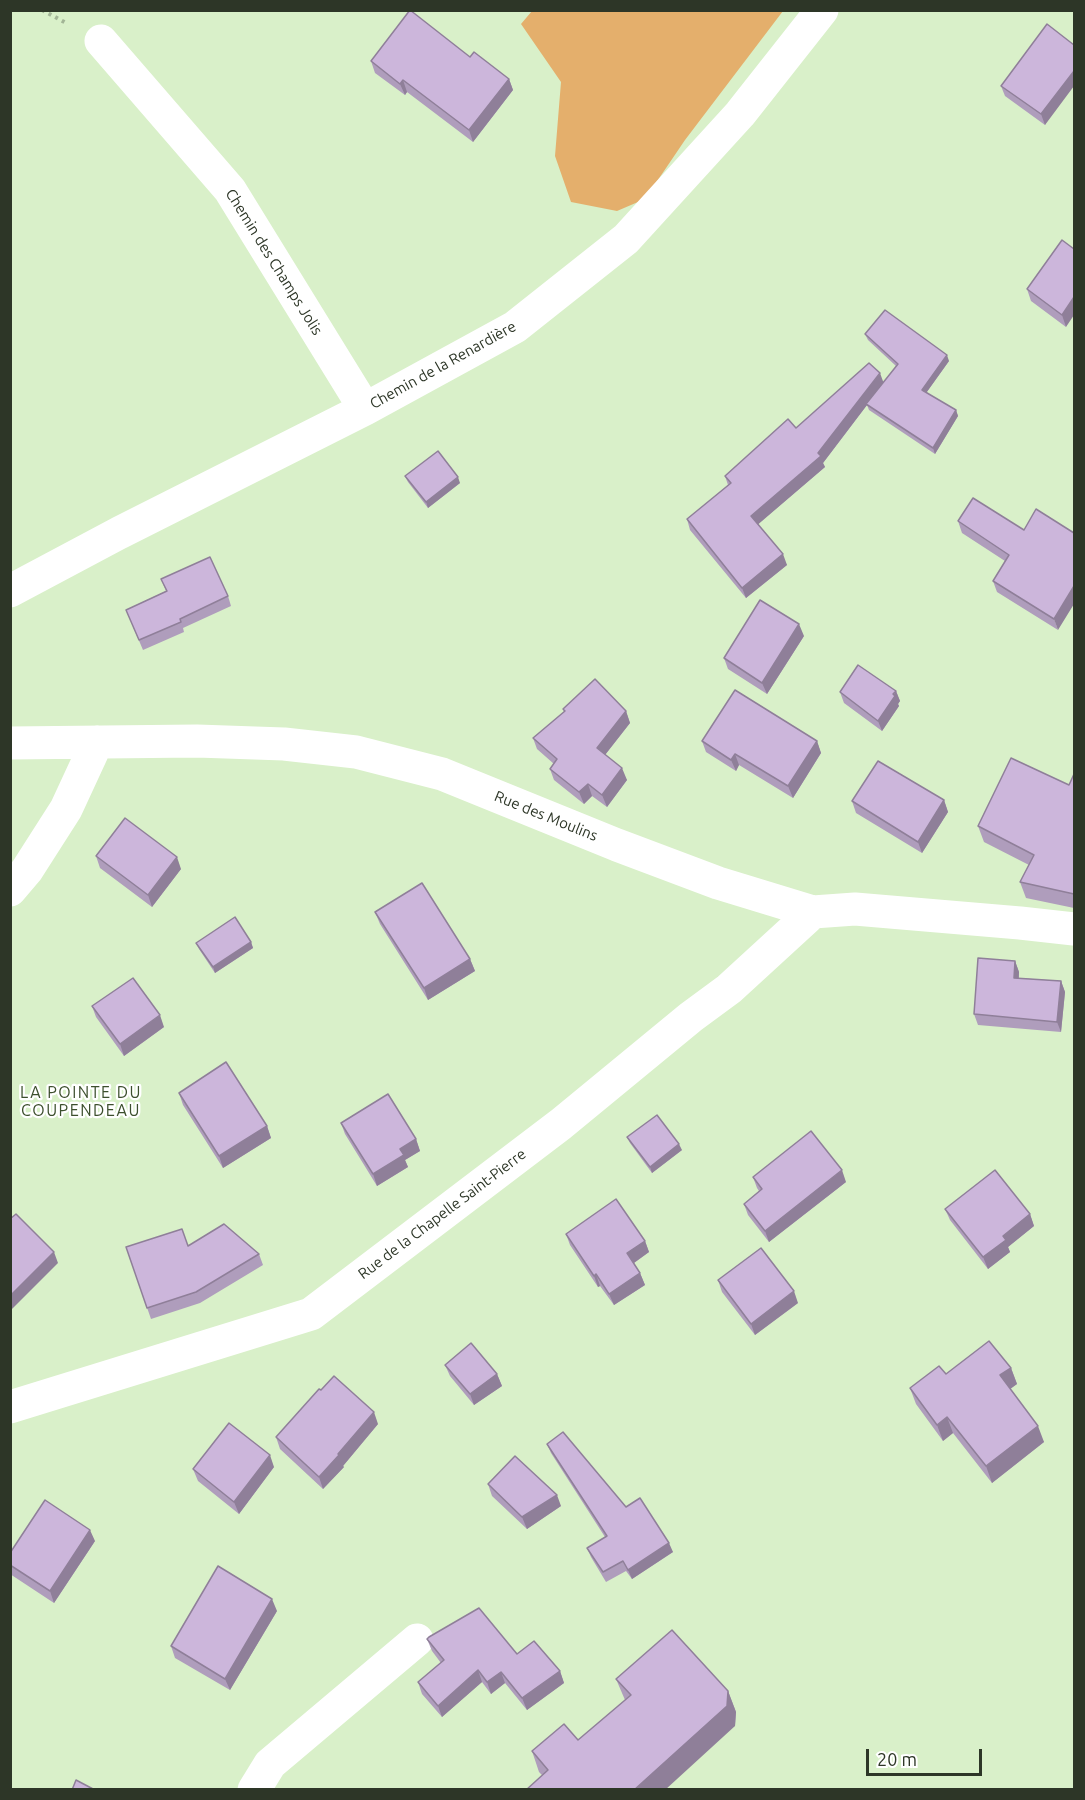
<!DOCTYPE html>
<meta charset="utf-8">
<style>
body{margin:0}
#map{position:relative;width:1085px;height:1800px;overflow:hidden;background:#d9f0c9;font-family:Ubuntu,sans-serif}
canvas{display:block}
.frame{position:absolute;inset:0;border:12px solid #2d3627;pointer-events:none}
.scale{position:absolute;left:866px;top:1749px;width:116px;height:27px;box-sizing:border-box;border:3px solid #2d3627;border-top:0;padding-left:8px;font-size:18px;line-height:21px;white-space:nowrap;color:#2d3627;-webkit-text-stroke:4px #fff;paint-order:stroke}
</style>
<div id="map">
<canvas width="1085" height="1800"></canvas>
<div class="frame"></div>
<div class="scale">20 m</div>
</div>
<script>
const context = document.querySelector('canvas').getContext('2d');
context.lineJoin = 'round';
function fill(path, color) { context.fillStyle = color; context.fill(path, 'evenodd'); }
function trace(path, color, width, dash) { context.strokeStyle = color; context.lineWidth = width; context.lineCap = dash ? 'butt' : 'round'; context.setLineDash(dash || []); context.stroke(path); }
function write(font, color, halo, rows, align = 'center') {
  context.font = font + ' Ubuntu,sans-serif'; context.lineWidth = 4.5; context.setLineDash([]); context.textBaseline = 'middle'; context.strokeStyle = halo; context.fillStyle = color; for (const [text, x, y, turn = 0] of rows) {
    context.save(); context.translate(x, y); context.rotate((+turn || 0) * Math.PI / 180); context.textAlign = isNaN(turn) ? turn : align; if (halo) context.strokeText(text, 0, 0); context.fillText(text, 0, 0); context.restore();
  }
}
fill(new Path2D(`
 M532,11h251l-98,129 -40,59 -28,12 -46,-9 -16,-46 6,-74 -40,-58z`), '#e4af6c');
trace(new Path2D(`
 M42,10l26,14`), '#a2b596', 4, [3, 4.5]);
trace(new Path2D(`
 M101,41l129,149 135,219
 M10,591l109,-58 246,-124 150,-82 111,-88 114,-125 82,-104
 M10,743l187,-2 87,3 72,8 86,22 175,71 101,38 95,29 42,-3 165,14 54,6
 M10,890l17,-20 39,-61 31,-67
 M10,1407l301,-93 250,-190 130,-107 38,-28 84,-77
 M254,1790l16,-26 147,-124`), '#fff', 33);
fill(new Path2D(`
 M1074,45l-29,80 -40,-29 -4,-10z
 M470,57l39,22 4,11 -40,52 -66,-50 -2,3 -30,-22 -4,-12z
 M1062,240l4,87 -35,-26 -4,-12z
 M865,334l84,27 -23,32 30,17 2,6 -23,38 -66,-44 -2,-5 -44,58 2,4 -67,57 29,41 -41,33 -56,-68 -3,-11 41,-34 -3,-9 71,-48 87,-45 13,-17 -28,-26z
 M405,476l55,7 -32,25 -20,-26z
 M958,521l66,9 34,100 -61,-38 -4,-11 12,-20 -43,-28z
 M161,579l67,17 3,10 -48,22 1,4 -41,18 -17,-40 40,-19z
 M804,636l-37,58 -39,-25 -4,-11z
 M896,691l4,10 -2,3 1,2 -17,25 -38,-28 -4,-11z
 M563,709l63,2 4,12 -25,32 22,25 -20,27 -15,-11 -8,8 -30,-24 -4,-11 4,-5 -17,-15 -4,-11 31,-26z
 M702,741h115l4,12 -28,45 -54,-33 -3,6 -30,-19z
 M1074,774v134l-48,-10 -6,-16 9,-17 -45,-23 -6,-16 91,-41z
 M944,800l4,12 -26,41 -66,-40 -4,-12z
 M96,856l85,13 -29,38 -52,-39z
 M375,912l95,47 5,12 -47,29 -48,-76z
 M251,942l2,6 -38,25 -16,-24 -3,-6z
 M1015,961l4,11v6l42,3 4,11 -4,40 -83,-7 -4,-11z
 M92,1006l72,21 -40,29 -28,-39z
 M179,1093l88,33 4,12 -48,30 -40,-63z
 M341,1123l75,16 4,12 -15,9 3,7 -31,19 -32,-52z
 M627,1137l55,13 -30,23 -22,-30z
 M753,1177l93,5 -77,60 -21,-27 -4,-11 15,-13 -2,-3z
 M945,1209l85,5 4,12 -26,21 2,5 -22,17 -38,-49z
 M566,1234l79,7 4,11 -15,11 6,10 5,12 -31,20 -14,-19 -2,1 -28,-42z
 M188,1246l71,8 4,11 -63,38 -49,16 -25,-72z
 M718,1280l80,23 -43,32 -33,-43z
 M445,1365l52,9 5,12 -28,19 -24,-29z
 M1011,1368l6,16 -7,5 34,53 -52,41 -39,-50 -10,8 -27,-37 -6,-16 36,-14z
 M378,1424l-35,42 1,1 -21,22 -43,-40 -4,-12z
 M547,1444l79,63 47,45 -41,27 -6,-8 -20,11 -15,-25 -4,-9 18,-11 -54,-84z
 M274,1467l-35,47 -41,-33 -5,-12z
 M488,1484l73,22 -34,23 -35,-33z
 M95,1541l-41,62 -44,-29v-21z
 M277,1611l-47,79 -55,-32 -4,-12z
 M427,1639l90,15 43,17 4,12 -37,27 -22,-27 -14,11 -9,-12 -40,35 -20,-23 -4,-12 23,-19 -9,-12z
 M616,1679l112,12 8,21 -1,14 -193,49 -3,-3 -7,-21 46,-11 47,-40z`), '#af9dbc');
fill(new Path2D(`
 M1074,71v15l-29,39 -4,-11z
 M509,79l4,11 -40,52 -4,-12z
 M403,80l4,12 -2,3 -5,-11z
 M1074,297v18l-8,12 -4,-12z
 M947,355l2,6 -25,35 -2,-6z
 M880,373l4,11 -18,20 1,1 -44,58 2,4 -70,60 -4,-11 67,-63z
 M956,410l2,6 -23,38 -2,-6z
 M458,477l2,6 -32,25 -2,-6z
 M783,554l4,11 -41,33 -4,-10z
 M1074,586v18l-16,26 -4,-11z
 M799,624l5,12 -37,58 -5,-11z
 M896,691l4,10 -2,3 1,2 -17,25 -4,-10z
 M626,711l4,12 -29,37 -4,-12z
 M817,741l4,12 -28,45 -5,-12z
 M735,754l4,11 -3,6 -5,-11z
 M622,768l5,12 -20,27 -5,-12z
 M588,784l4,12 -8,8 -5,-12z
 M944,800l4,12 -26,41 -4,-11z
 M177,857l4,12 -29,38 -4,-12z
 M251,942l2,6 -38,25 -2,-6z
 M470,959l5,12 -47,29 -4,-12z
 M1015,961l4,11 -1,16 -4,-10z
 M1061,981l4,11 -4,40 -4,-10z
 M160,1015l4,12 -40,29 -4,-12z
 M267,1126l4,12 -48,30 -4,-12z
 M416,1139l4,12 -15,9 3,7 -31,19 -4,-12 27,-25z
 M679,1144l3,6 -30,23 -2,-6z
 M842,1170l4,12 -77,60 -4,-11z
 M1030,1214l4,12 -26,21 2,5 -22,17 -5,-12 20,-21z
 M645,1241l4,11 -18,13 -4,-12z
 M54,1252l4,11 -48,48v-15z
 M640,1273l5,12 -31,20 -5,-11z
 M596,1274l4,12 -2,1 -4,-11z
 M794,1291l4,12 -43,32 -4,-11z
 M1011,1368l6,16 -11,8 -6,-17z
 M497,1374l5,12 -28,19 -4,-11z
 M374,1412l4,12 -35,42 1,1 -21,22 -4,-12z
 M947,1417l6,16 -10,8 -6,-16z
 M1038,1426l6,16 -52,41 -6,-17z
 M270,1455l4,12 -35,47 -5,-12z
 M557,1495l4,11 -34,23 -5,-12z
 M90,1530l5,11 -41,62 -4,-12z
 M669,1543l4,9 -41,27 -4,-9z
 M272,1599l5,12 -47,79 -5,-11z
 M478,1670l4,12 -40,35 -4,-11z
 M560,1671l4,12 -37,27 -5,-12z
 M501,1672l4,11 -14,11 -4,-12z
 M728,1691l8,21 -1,14 -70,64h-31z`), '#8f7f99');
const building = new Path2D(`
 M410,10l60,47 4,-5 35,27 -40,51 -66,-50 -3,4 -29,-23z
 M1047,24l27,21v26l-33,43 -40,-28z
 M1062,240l12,9v48l-12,18 -35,-26z
 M885,310l62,45 -25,35 34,20 -23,38 -67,-44 32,-40 -33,-30z
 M869,363l11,10 -62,80 3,3 -70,60 32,38 -41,34 -55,-69 44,-36 -6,-7 63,-57 8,9z
 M438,451l20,26 -32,25 -21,-26z
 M973,498l51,32 12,-21 38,24v53l-20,33 -61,-38 16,-26 -51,-34z
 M210,557l18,39 -48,23 1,3 -42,18 -13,-30 41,-19 -6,-12z
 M760,600l39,24 -37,59 -38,-25z
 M858,665l38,26 -3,3 2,2 -17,25 -38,-29z
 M595,679l31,32 -29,37 25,20 -20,27 -14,-11 -9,8 -29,-23 7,-10 -24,-21 32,-27 -2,-2z
 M735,690l82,51 -29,45 -53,-32 -4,6 -29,-19z
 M1011,758l58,27 5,-11v120l-54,-12 14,-27 -56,-29z
 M878,761l66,39 -26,42 -66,-41z
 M125,818l52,39 -29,38 -52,-39z
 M422,883l48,76 -46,29 -49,-76z
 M235,917l16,25 -38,25 -17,-24z
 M978,958l37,3 -1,17 47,3 -4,41 -83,-8z
 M133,978l27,37 -40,29 -28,-38z
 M226,1062l41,64 -48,30 -40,-63z
 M388,1094l28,45 -16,10 4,6 -31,19 -32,-51z
 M657,1115l22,29 -29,23 -23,-30z
 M811,1131l31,39 -77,61 -21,-27 18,-15 -9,-12z
 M995,1170l35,44 -27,22 3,4 -23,17 -38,-48z
 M616,1199l29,42 -18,12 13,20 -31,21 -13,-20 -2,2 -28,-42z
 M16,1214l38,38 -44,44v-77z
 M224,1224l35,30 -63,38 -49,16 -21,-61 56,-18 6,17z
 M761,1248l33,43 -43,33 -33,-44z
 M989,1341l22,27 -11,7 38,51 -52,40 -39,-49 -10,8 -27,-37 29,-22 7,8z
 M471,1343l26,31 -27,20 -25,-29z
 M334,1376l40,36 -36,42 1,1 -20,22 -43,-40 43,-48 2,1z
 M229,1423l41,32 -36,47 -41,-33z
 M563,1432l63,75 14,-9 29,45 -41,27 -5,-9 -20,11 -16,-24 20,-12 -60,-92z
 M515,1456l42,39 -35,22 -34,-33z
 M45,1500l45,30 -40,61 -40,-26v-12z
 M218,1566l54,33 -47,80 -54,-33z
 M479,1608l38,46 17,-13 26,30 -38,27 -21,-26 -14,10 -9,-12 -40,36 -20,-24 26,-22 -17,-21 2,-2z
 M672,1630l56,61 -1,15 -93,84h-108l22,-20 -16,-19 32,-27 14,16 53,-45 -15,-16z
 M76,1780l19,10h-23z`);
fill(building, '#ccb6db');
trace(building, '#8f7f99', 1.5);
write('15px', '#2d3627', '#fff', [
 ["Chemin des Champs Jolis",274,262,58],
 ["Chemin de la Renardière",443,365,-29],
 ["Rue des Moulins",546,816,22],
 ["Rue de la Chapelle Saint-Pierre",442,1214,-37]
]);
context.letterSpacing = '1.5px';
write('16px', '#3c4f2d', '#fff', [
 ["LA POINTE DU",81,1093],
 ["COUPENDEAU",81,1111]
]);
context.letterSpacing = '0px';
</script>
